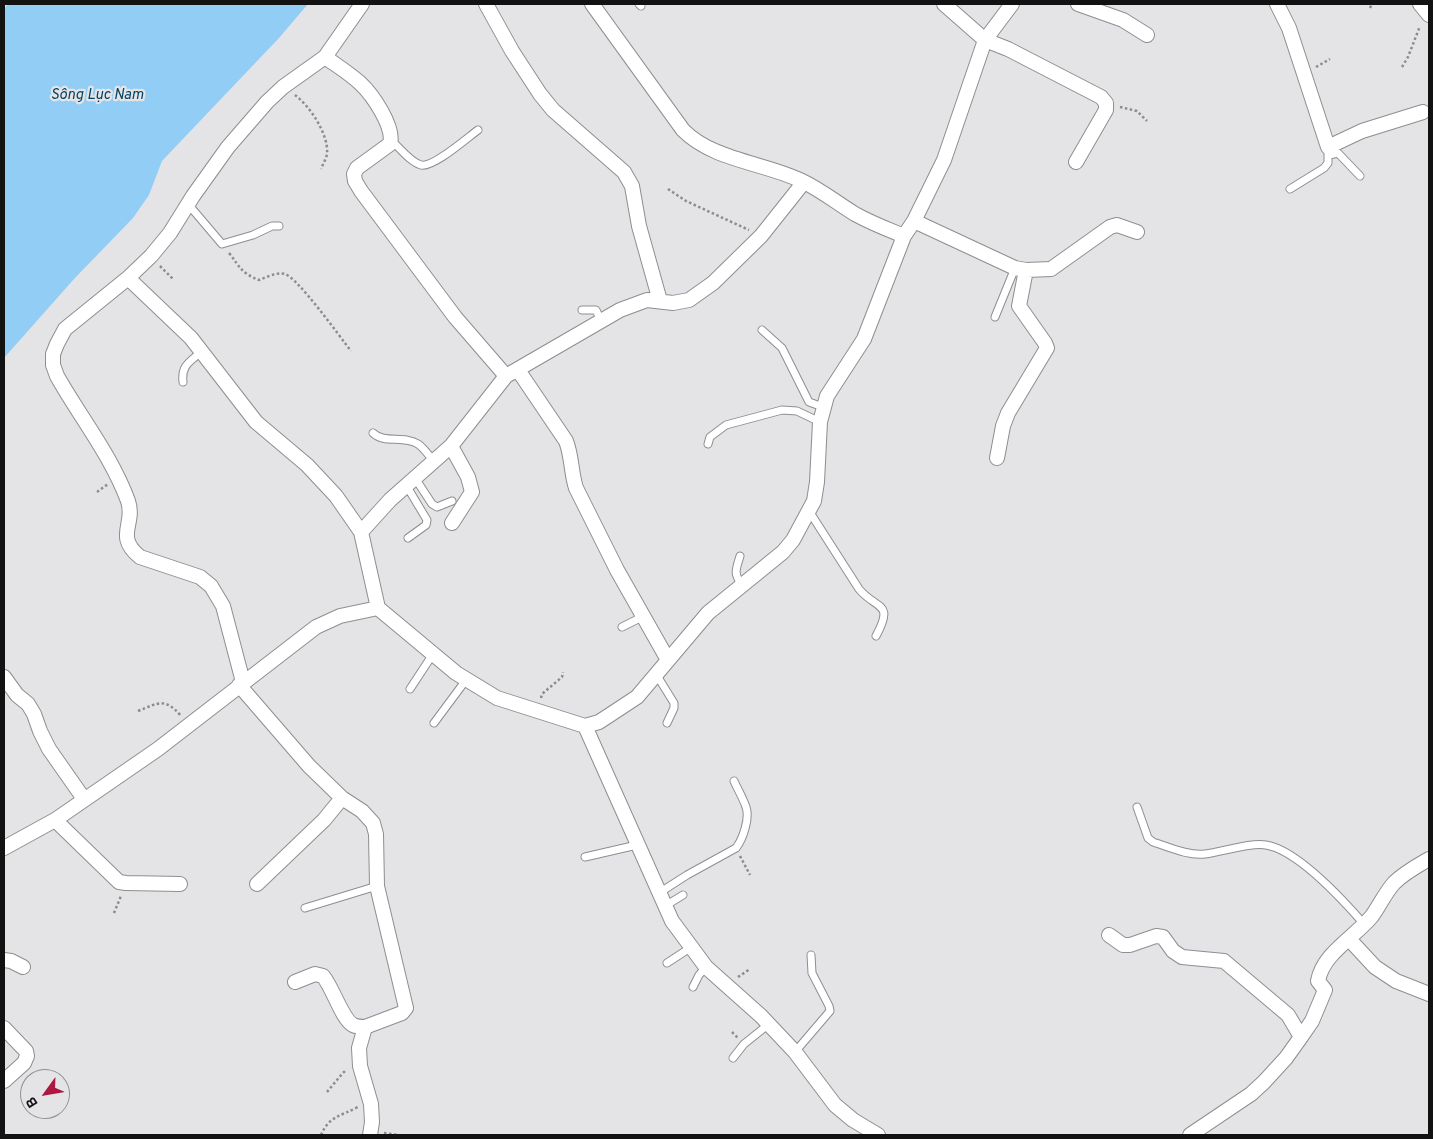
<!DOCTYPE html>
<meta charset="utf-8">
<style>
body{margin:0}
#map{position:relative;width:1433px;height:1139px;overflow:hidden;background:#e4e4e6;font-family:Overpass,sans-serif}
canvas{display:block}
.frame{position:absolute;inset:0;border:5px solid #121213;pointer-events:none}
.north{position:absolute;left:20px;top:1069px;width:50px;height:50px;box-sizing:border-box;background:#e4e4e6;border:1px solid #909092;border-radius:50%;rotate:238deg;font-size:14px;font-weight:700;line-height:20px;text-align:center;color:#121213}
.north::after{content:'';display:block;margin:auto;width:18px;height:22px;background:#ac1842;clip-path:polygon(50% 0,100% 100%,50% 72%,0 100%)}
</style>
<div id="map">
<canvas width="1433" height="1139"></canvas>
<div class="frame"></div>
<div class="north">B</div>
</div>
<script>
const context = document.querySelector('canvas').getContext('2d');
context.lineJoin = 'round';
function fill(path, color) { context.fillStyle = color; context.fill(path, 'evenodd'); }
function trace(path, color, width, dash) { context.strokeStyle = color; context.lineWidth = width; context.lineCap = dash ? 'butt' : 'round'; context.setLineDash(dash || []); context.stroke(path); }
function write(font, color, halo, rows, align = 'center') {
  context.font = font + ' Overpass,sans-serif'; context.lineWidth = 4.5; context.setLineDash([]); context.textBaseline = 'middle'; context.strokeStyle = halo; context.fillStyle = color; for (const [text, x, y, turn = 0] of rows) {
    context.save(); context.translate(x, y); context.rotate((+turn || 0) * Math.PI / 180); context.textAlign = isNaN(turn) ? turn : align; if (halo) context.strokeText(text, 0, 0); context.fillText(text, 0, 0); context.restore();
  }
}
fill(new Path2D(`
 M8,4h300l-29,34 -117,123 -13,34 -16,23 -59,61 -70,79v-349z`), '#92cdf6');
const service = new Path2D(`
 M639,4l2,2
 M391,140c9,8 19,22 30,25 12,3 46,-27 57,-35
 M1329,155l9,-2 22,23
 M1290,189l34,-21 4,-5v-16
 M188,204l34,40 31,-9 19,-9h7
 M582,310h14l5,11
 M995,317l20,-49
 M762,330l20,18 27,54 14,5
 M183,382c-2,-17 7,-20 19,-31
 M373,433c11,11 31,2 45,11 6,4 11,12 16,17
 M708,444l2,-7 16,-12 56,-15 15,1 23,11
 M415,478l17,26 5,3 15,-6
 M406,485l21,35 -1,5 -18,13
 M809,511l50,78c17,21 36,12 17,47
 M740,556c-4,14 -7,17 2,29
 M622,627l22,-11
 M656,674l18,29v5l-7,15
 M410,689l23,-35
 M434,723l32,-43
 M1137,807l11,31 5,4c16,5 35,14 52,12 17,-2 46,-12 61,-9 31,5 77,55 98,79
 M585,857l52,-12
 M659,893l28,-18 49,-27c7,-9 14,-30 10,-41 -3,-9 -8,-17 -12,-26
 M665,906l18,-11
 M305,908l72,-22
 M667,963l23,-15
 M693,987l6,-12 7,-8
 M795,1052l35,-41 -1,-5 -17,-33 -1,-18
 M733,1058l11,-14 25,-20`);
const minor = new Path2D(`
 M486,4l26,47 28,43 13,16 71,62 8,14 7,40 21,75
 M592,4l91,126c29,30 82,33 119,51 19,9 35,22 53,33 16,9 32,15 49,22
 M944,4l41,36 23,9 93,48 5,6v7l-30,52
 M1078,4l45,16 24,15
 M1277,4l12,24 39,119 34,-16 61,-19
 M1420,4l9,11
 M325,57c11,8 24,16 35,26 12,11 35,44 30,61l-33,24 -3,6 1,7 6,10 94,126 51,59
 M914,221l101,47 11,2 25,-1 59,-42 7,-2 20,7
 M128,278l63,60 65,84 51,43 29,31 25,36 17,76 78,65 41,25 88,28 14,-4 38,-25 71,-84 75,-61 10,-12 21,-39 3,-19 3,-60 7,-26 37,-57 40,-103 10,-15 30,-61 41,-120 27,-36
 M518,370l48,71c6,15 5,32 10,47l41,82 51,90
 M451,446l17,31 4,15 -20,31
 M997,458l6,-32 5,-13 39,-65 -2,-5 -26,-37 7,-36
 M361,532l29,-32 61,-54 55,-70 114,-66 27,-10 26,3 16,-3 24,-17 48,-47 43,-54
 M4,677l13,18 11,9 6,10 6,17 9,18 35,50
 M243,682l-20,-76 -12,-20 -11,-9 -60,-20c-26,-21 -4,-33 -12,-56 -17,-46 -48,-84 -71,-125l-4,-11v-11l4,-10 8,-15 63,-51 23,-22 19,-23 23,-37 35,-49 39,-45 16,-15 42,-30 37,-53
 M239,685l70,81 33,32 20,13 11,12 3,11 1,52 29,122 -4,5 -37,14 -6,21 1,18 11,38 1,18 -2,13
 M585,726l87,195 34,46 55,49 34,36 40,53 18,15 25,15
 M55,820l64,62 7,1 54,1
 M4,848l51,-28 103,-71 158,-122 24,-11 38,-8
 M257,884l67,-64 18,-22
 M1109,935l14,10h7l26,-9 7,1 10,14 9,6 42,4 64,54 13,22
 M1349,939l26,28 21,14 33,13
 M4,960l7,1 12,6
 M295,982l20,-8 8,2c10,12 19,43 30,49 4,2 8,2 12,2
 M4,1028l22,23 1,5 -3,7 -20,18
 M1190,1135l61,-41 13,-12 22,-24 15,-21 11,-16 13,-31 -7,-9c5,-28 37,-44 54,-65 8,-11 13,-23 22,-33 10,-10 23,-17 35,-24`);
trace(service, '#8e8e90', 9);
trace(minor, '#8e8e90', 16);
trace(new Path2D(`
 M1370,8l2,-4
 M1316,67l14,-8
 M1402,67l6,-10 12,-31
 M295,95c15,11 34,40 32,59 -1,5 -4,10 -6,15
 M1120,107l17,4 10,10
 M668,189l18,12 63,29
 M229,253c11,14 12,20 30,27 8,-3 17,-8 26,-6 13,4 55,63 66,77
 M160,266l14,14
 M97,492l11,-8
 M541,698l1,-4 20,-17 1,-5
 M138,711c20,-8 27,-14 43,5
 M740,856l10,19
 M114,913l7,-17
 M738,977l12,-8
 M732,1032l6,6
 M327,1092l15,-18 4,-4
 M384,1133l14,2
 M321,1135c8,-19 20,-19 37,-28`), '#8c8c8e', 2.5, [2.5, 2.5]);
trace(service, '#fff', 7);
trace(minor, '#fff', 14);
write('italic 15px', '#034364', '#e4e4e6', [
 ["Sông Lục Nam",97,96]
]);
</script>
